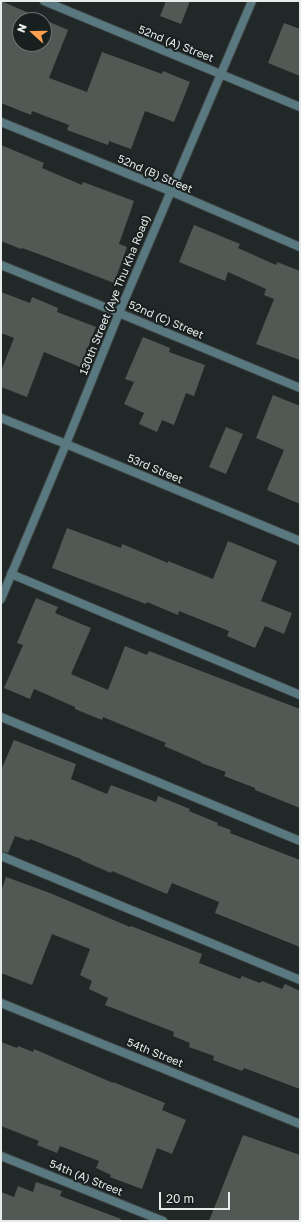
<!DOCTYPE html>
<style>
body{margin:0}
#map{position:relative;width:301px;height:1222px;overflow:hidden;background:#212928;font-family:"Golos Text",sans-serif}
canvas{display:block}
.frame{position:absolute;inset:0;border:2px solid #e7eceb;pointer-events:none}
.north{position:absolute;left:12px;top:12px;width:40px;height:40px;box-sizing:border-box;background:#18201f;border:1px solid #6b7271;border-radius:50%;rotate:291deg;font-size:11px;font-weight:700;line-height:16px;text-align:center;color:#e7eceb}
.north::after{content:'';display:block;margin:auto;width:14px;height:18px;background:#fa9f4f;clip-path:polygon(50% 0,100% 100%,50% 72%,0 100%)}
.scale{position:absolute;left:159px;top:1192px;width:71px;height:18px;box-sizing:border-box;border:2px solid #e7eceb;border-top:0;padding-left:5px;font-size:12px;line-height:14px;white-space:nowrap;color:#e7eceb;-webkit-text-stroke:3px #18201f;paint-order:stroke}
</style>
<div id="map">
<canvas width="301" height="1222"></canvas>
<div class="frame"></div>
<div class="north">N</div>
<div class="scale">20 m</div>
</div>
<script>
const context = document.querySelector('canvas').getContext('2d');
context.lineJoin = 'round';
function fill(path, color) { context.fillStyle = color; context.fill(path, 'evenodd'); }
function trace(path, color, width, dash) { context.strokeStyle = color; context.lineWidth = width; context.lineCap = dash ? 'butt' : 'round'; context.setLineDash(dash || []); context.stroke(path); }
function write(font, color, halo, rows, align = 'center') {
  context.font = font + ' "Golos Text",sans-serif'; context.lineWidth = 4; context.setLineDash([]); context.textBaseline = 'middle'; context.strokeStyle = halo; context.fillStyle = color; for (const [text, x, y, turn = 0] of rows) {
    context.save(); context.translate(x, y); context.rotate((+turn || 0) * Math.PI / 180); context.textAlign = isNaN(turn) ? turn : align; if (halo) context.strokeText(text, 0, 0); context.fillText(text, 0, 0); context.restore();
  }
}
fill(new Path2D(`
 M1,1l67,29 -19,48 38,14 15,-40 60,22 1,-3 27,11 -16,40 -29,-11 -14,38 -22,-8 -1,4 -41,-15 2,-5 -37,-14 -1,4 -30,-12zM20,20h24v24h-24z
 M166,1h24l-9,23 -21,-8z
 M284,23l16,6v47l-32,-13z
 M1,145l43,18 -2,5 40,17 1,-3 51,19 -15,43 8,3 -13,36 -70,-27 -22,-8 -1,1 -20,-8z
 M194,225l46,19 -2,4 38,17 1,-3 23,9v89l-44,-16 18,-45 -10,-4 2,-6 -38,-17 -3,9 -46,-19z
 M1,292l29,11 2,-6 26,11 -1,4 39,15 -16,40 -36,-15 -17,45 -26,-10v-16l13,-33 -13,-5z
 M143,337l27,11 -1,4 36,13 -11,31 -8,-3 -12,32 -12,-5 -5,12 -18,-8 5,-11 -20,-9 10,-22 -9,-3z
 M273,395l27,11v98l-33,-14 17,-40 -28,-12z
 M226,427l17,7 -17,40 -17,-7z
 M67,528l54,20 1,-4 46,19v-2l45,18 15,-38 49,20 -16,40 31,12 -8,21 -19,-8 -10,22 -28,-12 2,-5 -50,-20 -1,4 -31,-13 -1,2 -94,-36z
 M36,598l22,9 -3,6 36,15 -20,46 37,16 17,-44 22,9 2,-4 151,58v99l-45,-18v-2l-31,-12 2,-4 -25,-9v-1l-37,-16 2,-3 -63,-26 -1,3 -27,-11v-2l-41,-18 -4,10 -26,-11 19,-43 -6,-2z
 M14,740l41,16 21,8 -5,15 36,15 4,-9 45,17 2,-6 32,13 -1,2 29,12 -1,2 14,5 -1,3 70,27v87l-85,-34 4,-11 -47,-19 -5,11 -55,-23 -1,2 -30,-13v-1l-51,-20 -1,2 -14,-5 -7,17 -7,-2v-81z
 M6,877l44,16 80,34 1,-1 71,28 -3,9 41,16 2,-3 18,7 2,-2 20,8 3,-5 15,7v98l-56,-21 -2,3 -29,-11 1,-4 -25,-9 1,-4 -17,-7 1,-4 -69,-27 3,-7 -19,-9 3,-8 -12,-6 10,-26 -38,-15 -20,51 -31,-12v-82z
 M1,1042l16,6 1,-2 15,6 1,-3 79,34v-1l52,21 -3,7 24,10 -14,34 -15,-6 -15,41 -32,-12 1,-2 -15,-7 3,-7 -39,-15 -3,7 -20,-8 2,-4 -38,-15z
 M243,1135l57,20v66h-91z
 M36,1182l26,9 -2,5 61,23 -1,2h-119v-29l13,5 4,-11 15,6z`), '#525955');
const minor = new Path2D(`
 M44,1l256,106
 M1,122l169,69 130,56
 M1,265l118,48 181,75
 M1,418l65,26 234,97
 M11,574l289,121
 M1,717l299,124
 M1,856l299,124
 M1,1003l299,121
 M1,1156l162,65`);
const tertiary = new Path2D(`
 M1,599l65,-155 53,-131 133,-312`);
trace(minor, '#3d4443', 10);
trace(tertiary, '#3d4443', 10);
trace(minor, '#59787f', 8);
trace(tertiary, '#59787f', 8);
write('11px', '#e7eceb', '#18201f', [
 ["52nd (A) Street",176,44,22],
 ["52nd (B) Street",155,174,23],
 ["130th Street (Aye Thu Kha Road)",115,295,-68],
 ["52nd (C) Street",166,320,23],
 ["53rd Street",155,469,23],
 ["54th Street",155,1053,22],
 ["54th (A) Street",86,1178,22]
]);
</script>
